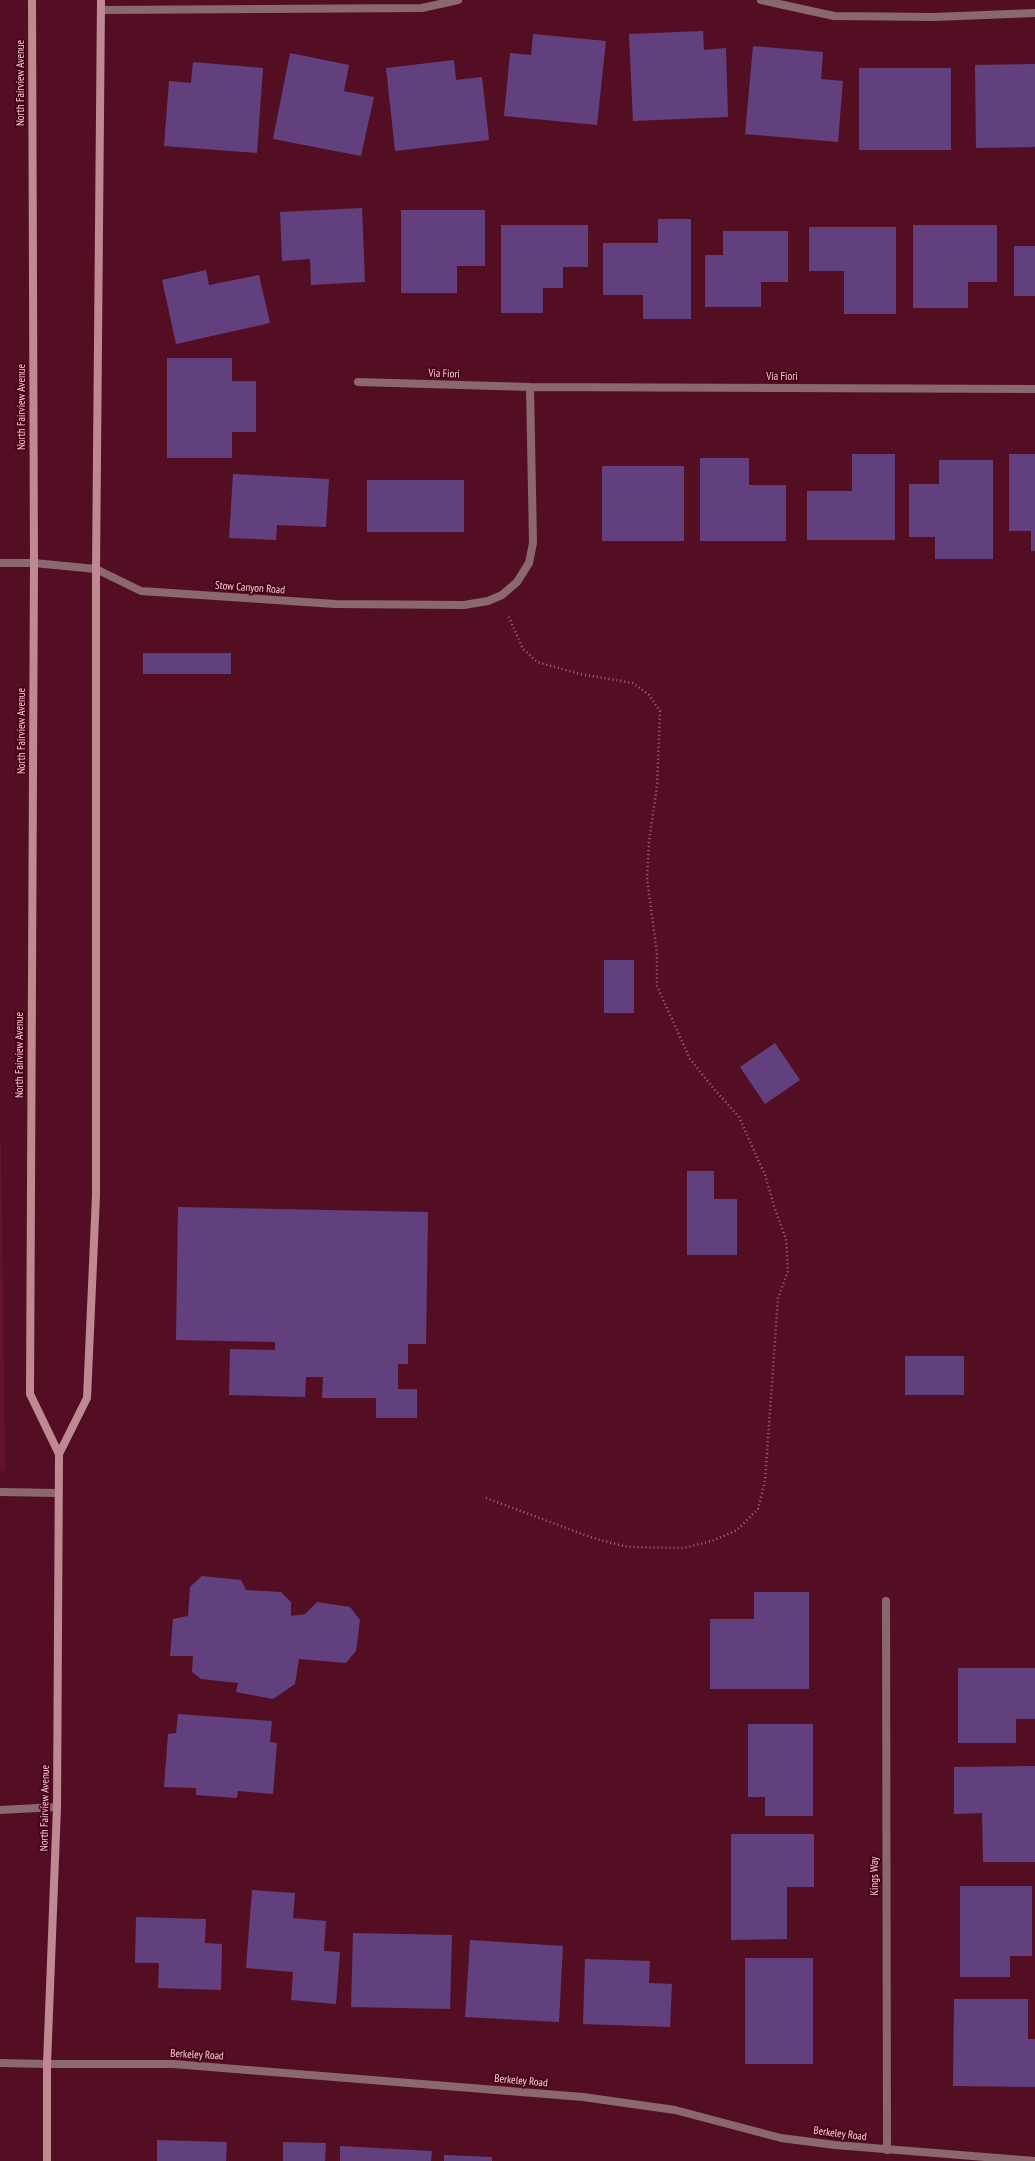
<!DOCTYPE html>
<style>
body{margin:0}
canvas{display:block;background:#540e24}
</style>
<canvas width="1035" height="2161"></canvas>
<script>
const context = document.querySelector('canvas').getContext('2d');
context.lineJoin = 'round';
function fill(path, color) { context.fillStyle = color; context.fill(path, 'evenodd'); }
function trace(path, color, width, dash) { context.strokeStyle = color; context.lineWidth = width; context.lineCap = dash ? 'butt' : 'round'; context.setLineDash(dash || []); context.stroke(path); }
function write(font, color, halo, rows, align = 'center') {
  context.font = font + ' "PT Sans Narrow",sans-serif'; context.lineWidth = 4; context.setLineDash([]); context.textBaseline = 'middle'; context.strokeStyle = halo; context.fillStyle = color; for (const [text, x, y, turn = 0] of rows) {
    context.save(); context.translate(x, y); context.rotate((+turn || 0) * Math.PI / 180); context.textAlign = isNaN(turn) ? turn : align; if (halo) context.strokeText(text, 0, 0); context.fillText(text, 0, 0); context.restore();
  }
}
fill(new Path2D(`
 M0,1141h1l4,330h-5z`), '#63142d');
fill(new Path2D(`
 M703,31l1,19 22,-2 2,69 -95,4 -4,-87z
 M533,34l73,7 -9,84 -93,-9 6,-63 21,2z
 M753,46l70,6 -2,27 22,2 -5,61 -93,-8z
 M290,53l59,12 -5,26 30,6 -13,59 -88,-17z
 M454,60l2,20 26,-3 7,63 -94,11 -9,-83z
 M193,62l70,6 -6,85 -93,-7 5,-65 22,2z
 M1035,64v83l-59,1 -1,-83z
 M859,68h92v82h-92z
 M362,208l3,74 -54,3 -1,-26 -28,2 -2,-49z
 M401,210h84v56h-28v27h-56z
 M658,219h33v100h-48v-24h-40v-52h55z
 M501,225h87v42h-25v21h-20v25h-42z
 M913,225h84v57h-29v26h-55z
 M809,227h87v87h-52v-43h-35z
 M723,231h65v51h-27v25h-56v-52h18z
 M1014,246h21v50h-21z
 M206,270l3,15 50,-10 11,48 -94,21 -14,-64z
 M167,358h65v23h24v51h-24v26h-65z
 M852,454h43v86h-88v-49h45z
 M1009,454h26v97h-4v-20h-22z
 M700,458h49v27h37v56h-86z
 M939,460h54v99h-58v-22h-26v-53h30z
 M602,466h82v75h-82z
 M233,474l96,5 -3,48 -49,-2 -1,15 -47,-2z
 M367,480h97v52h-97z
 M143,653h88v21h-88z
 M604,960h30v53h-30z
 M775,1043l25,37 -35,24 -25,-37z
 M687,1171h27v28h23v56h-50z
 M178,1207l250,5 -2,132h-18v20h-10v25h19v29h-41v-20h-54l1,-21h-17l-1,20 -76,-2 1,-46 45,1v-8l-99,-2z
 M905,1356h59v39h-59z
 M202,1576l39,4 5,10 35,2 10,10v14l14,-2 12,-12 33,5 10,13 -4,31 -10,12 -47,-4 -4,25 -22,15 -37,-7 2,-9 -37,-4 -9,-7 1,-16h-23l3,-37 15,-3 2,-29z
 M754,1592h55v97h-99v-70h44z
 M958,1668h77v51h-19v24h-58z
 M178,1714l94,7 -2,21 7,1 -4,51 -35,-3 -1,7 -41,-3v-7l-32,-1 4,-53 8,-1z
 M748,1724h65v92h-48v-19h-17z
 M1035,1766v96h-52l-1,-49 -28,1v-47z
 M731,1834h83v53h-27v52l-56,1z
 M960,1886h72v70h-22v21h-50z
 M252,1890l43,3 -2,25 33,3 -2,30 16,1 -4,52 -45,-4 2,-28 -47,-4z
 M136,1917l70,2 -1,24 17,1 -1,46 -63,-2 1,-25h-24z
 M353,1933l99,2 -2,74 -99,-2z
 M470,1940l93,6 -4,76 -94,-5z
 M745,1958h68v106h-68z
 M585,1959l65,2 -1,22 23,1 -2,43 -87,-3z
 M954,1999h74v40h7v48l-82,-1z
 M157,2140l70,2 -1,19h-69z
 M283,2142l43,1 -1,18h-42z
 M340,2146l92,5 -1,10h-91z
 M444,2155l48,2v4h-48z`), '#61407d');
trace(new Path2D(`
 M486,1498l107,40 35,9 55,1 29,-7 25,-11 21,-21 7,-28 13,-183 10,-27 -2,-32 -11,-30 -10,-34 -26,-58 -25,-28 -24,-30 -33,-73v-32l-10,-76 2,-37 8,-55 3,-75 -11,-16 -16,-12 -53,-9 -43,-12 -14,-13 -15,-34`), '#a36877', 2.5, [1, 3]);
trace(new Path2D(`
 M0,1492l58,1
 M0,1810l57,-3`), '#8b686e', 8);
trace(new Path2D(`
 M761,0l73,16 100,1 101,-4
 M101,10l321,-2 36,-8
 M358,382l172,5 505,2
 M0,563h34l62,6 45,22 194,13 129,1 24,-4 14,-6 15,-13 12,-19 4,-20 -3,-156
 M886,1601l1,549
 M0,2063l47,1`), '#8b686e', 8);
trace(new Path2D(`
 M47,2064h126l410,33 92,13 106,28 54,7 200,16`), '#8b686e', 8);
trace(new Path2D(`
 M32,0l2,563 -4,831 29,60
 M47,2161v-97l10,-257 2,-353 28,-56 9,-202v-627l5,-569`), '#c08992', 8);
write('11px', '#fdd0d7', '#48011a', [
 ["North Fairview Avenue",21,83,-90],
 ["Via Fiori",444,374,2],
 ["Via Fiori",782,377],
 ["North Fairview Avenue",22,407,-90],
 ["Stow Canyon Road",250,588,4],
 ["North Fairview Avenue",22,731,-90],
 ["North Fairview Avenue",20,1055,-90],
 ["North Fairview Avenue",45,1808,-89],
 ["Kings Way",875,1876,-90],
 ["Berkeley Road",197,2055,3],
 ["Berkeley Road",521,2081,5],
 ["Berkeley Road",840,2134,7]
]);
</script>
